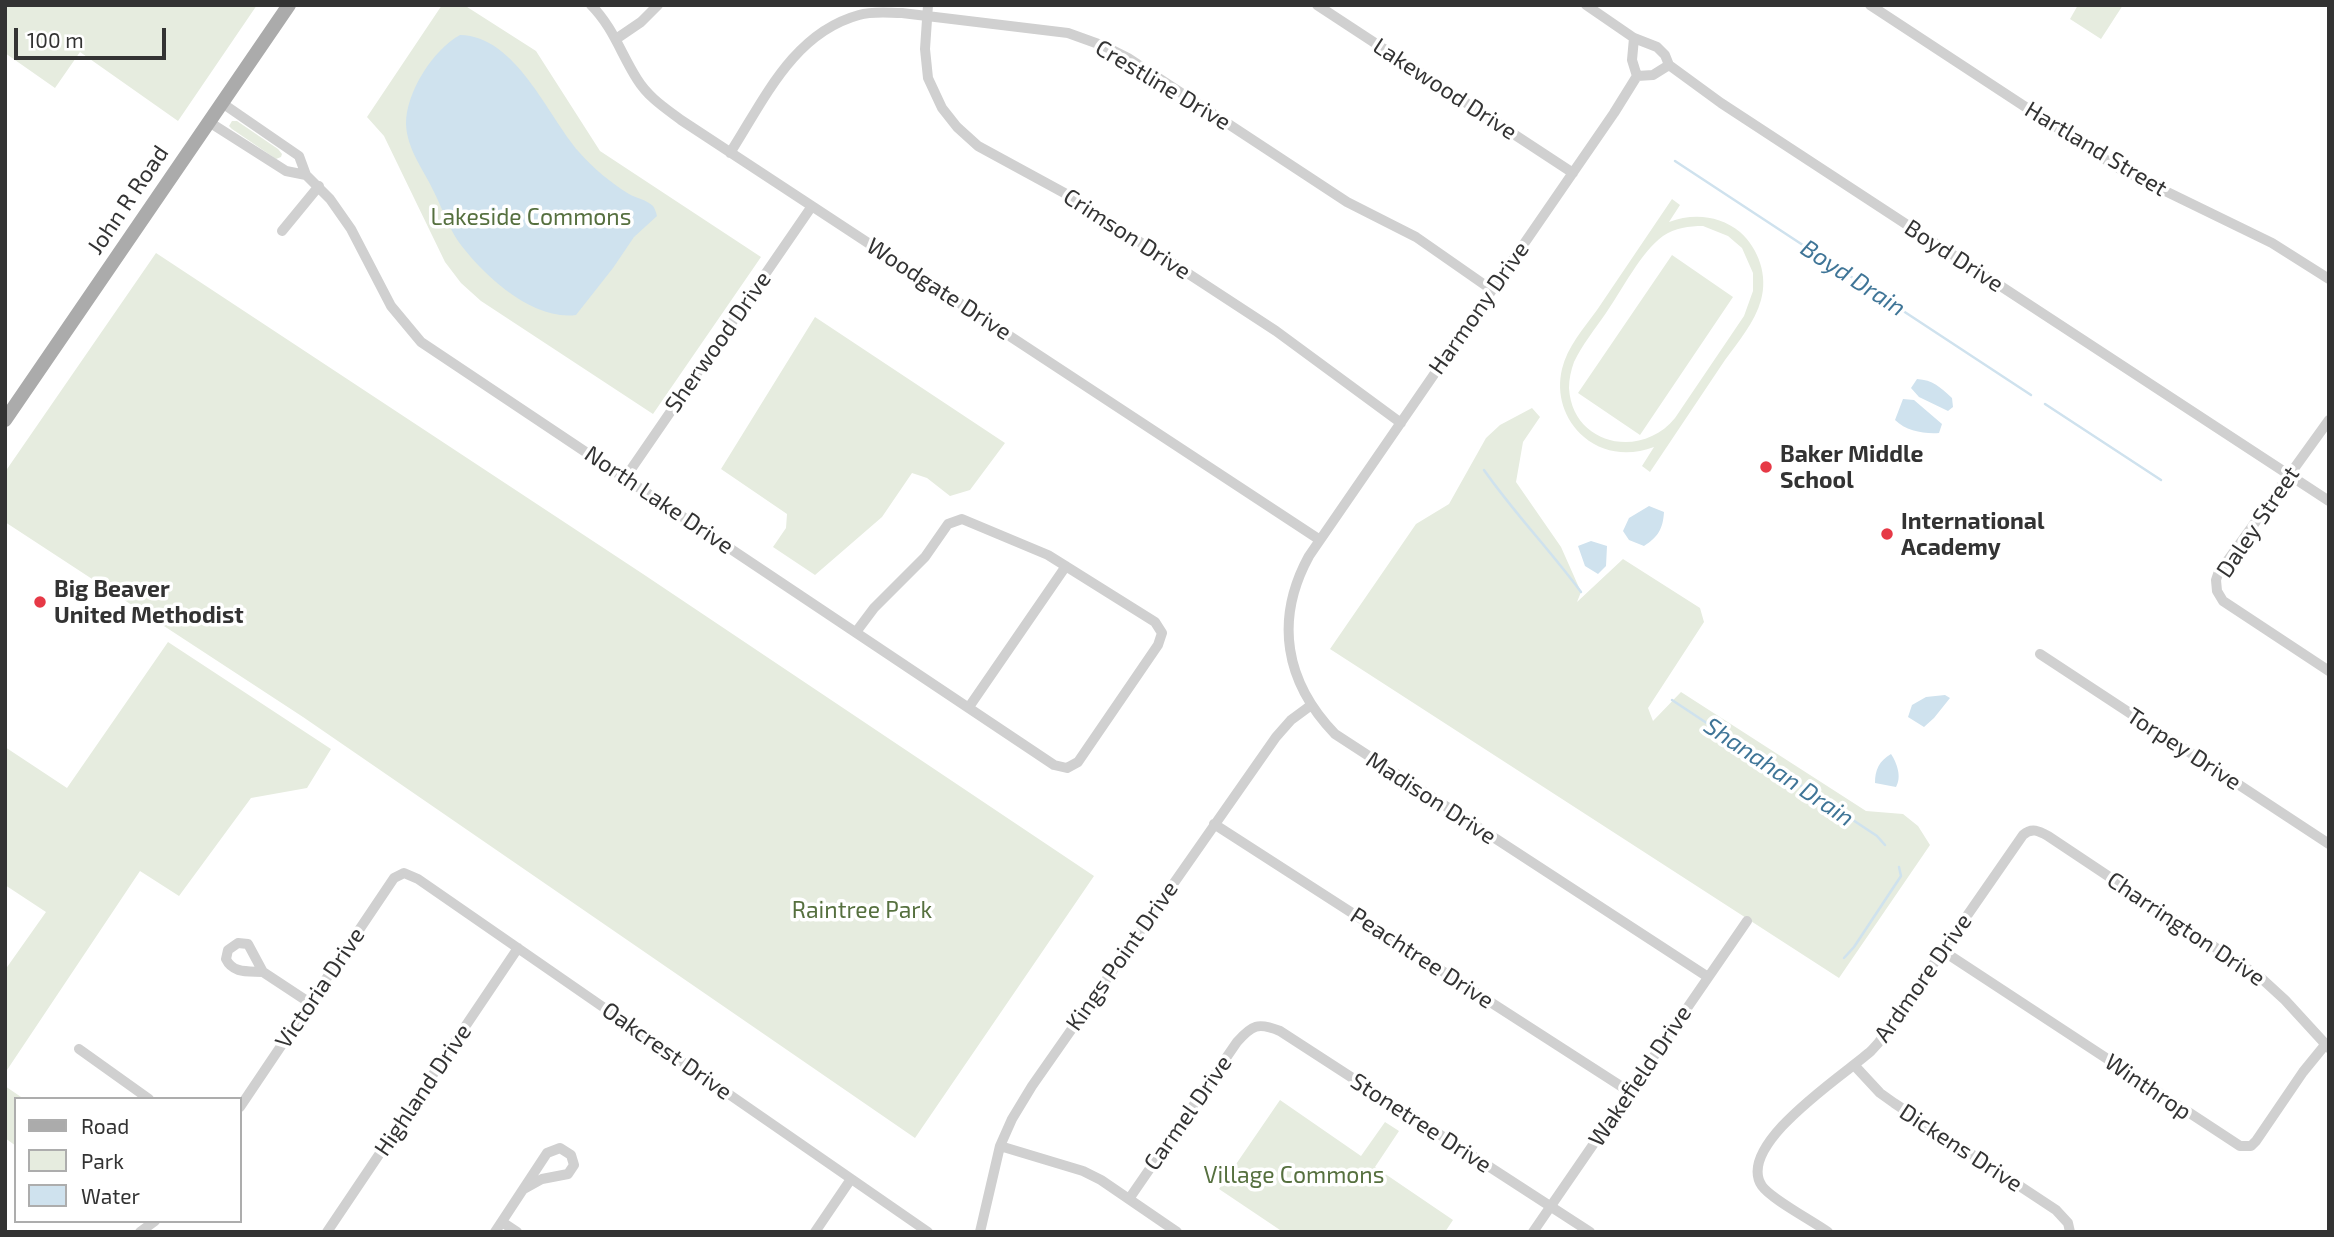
<!DOCTYPE html>
<style>
body{margin:0}
#map{position:relative;width:2334px;height:1237px;overflow:hidden;background:#fff;font-family:"Exo 2",sans-serif}
canvas{display:block}
.frame{position:absolute;inset:0;border:7px solid #333;pointer-events:none}
.legend{position:absolute;left:14px;top:1097px;width:228px;height:126px;box-sizing:border-box;background:#fff;border:2px solid #adadad;margin:0;padding:9px 12px;list-style:none;font-size:21px;color:#333}
.legend li{display:flex;align-items:center;gap:14px;height:35px}
.legend b{width:35px;border:2px solid #adadad}
.scale{position:absolute;left:14px;top:28px;width:152px;height:32px;box-sizing:border-box;border:4px solid #333;border-top:0;padding-left:9px;font-size:21px;line-height:24px;white-space:nowrap;color:#333;-webkit-text-stroke:5px #fff;paint-order:stroke}
</style>
<div id="map">
<canvas width="2334" height="1237"></canvas>
<div class="frame"></div>
<ul class="legend">
<li><b style="height:9px;background:#ababab"></b>Road</li>
<li><b style="height:19px;background:#e6ecdf"></b>Park</li>
<li><b style="height:19px;background:#cfe2ee"></b>Water</li>
</ul>
<div class="scale">100 m</div>
</div>
<script>
const context = document.querySelector('canvas').getContext('2d');
context.lineJoin = 'round';
function fill(path, color) { context.fillStyle = color; context.fill(path, 'evenodd'); }
function trace(path, color, width, dash) { context.strokeStyle = color; context.lineWidth = width; context.lineCap = dash ? 'butt' : 'round'; context.setLineDash(dash || []); context.stroke(path); }
function write(font, color, halo, rows, align = 'center') {
  context.font = font + ' "Exo 2",sans-serif'; context.lineWidth = 7; context.setLineDash([]); context.textBaseline = 'middle'; context.strokeStyle = halo; context.fillStyle = color; for (const [text, x, y, turn = 0] of rows) {
    context.save(); context.translate(x, y); context.rotate((+turn || 0) * Math.PI / 180); context.textAlign = isNaN(turn) ? turn : align; if (halo) context.strokeText(text, 0, 0); context.fillText(text, 0, 0); context.restore();
  }
}
fill(new Path2D(`
 M5,5h252l-79,116 -98,-69 -25,36 -50,-35z
 M442,5h22l72,46 64,100 161,106 -108,157 -172,-113 -20,-18 -16,-21 -61,-126 -17,-19z
 M2078,5h45l-22,34 -31,-20z
 M232,121h5l41,28 4,5 -1,3 -5,2 -44,-30 -3,-3z
 M1672,199l8,6 -11,17c24,-9 50,-7 71,10 19,17 28,44 21,68 -6,22 -23,42 -36,60 -25,37 -50,75 -75,112l-8,-6 12,-19c-24,9 -50,7 -70,-10 -20,-17 -28,-43 -22,-68 5,-22 22,-41 35,-59 25,-37 50,-74 75,-111zM1703,226l25,10 14,12 11,25v18l-9,25 -69,102c-34,42 -103,27 -106,-30 0,-9 2,-18 5,-26 8,-17 21,-33 32,-49 16,-23 35,-61 57,-77 12,-8 26,-10 40,-10z
 M156,253l487,321 451,302 -179,262 -612,-421 -298,-195v-50z
 M1672,255l61,42 -93,138 -62,-42z
 M815,317l190,126 -35,47 -20,6 -23,-18 -15,-5 -30,44 -67,58 -42,-28 13,-19 1,-14 -66,-45z
 M1532,408l8,9 -17,25 -7,40 45,65 20,45 -4,10 46,-43 77,49 4,14 -56,86 5,13 28,-29 185,119 37,3 15,12 12,19 -91,133 -509,-329 86,-125 33,-20 37,-66 14,-13z
 M168,642l163,107 -24,39 -56,10 -72,98 -39,-25 -135,202v-103l41,-58 -41,-27v-138l62,41z
 M5,1086l19,13h-8v47l-11,-8z
 M1280,1100l81,56 24,-34 14,9 -24,36 78,53 -8,12h-162l-64,-43z`), '#e6ecdf');
fill(new Path2D(`
 M460,35c56,1 87,80 119,117 14,16 32,31 50,42 7,4 18,6 24,12 2,3 3,6 4,10l-23,21 -21,31 -37,47c-44,6 -94,-41 -118,-74 -10,-15 -16,-33 -24,-49 -10,-22 -27,-42 -28,-68 0,-32 27,-74 54,-89z
 M1917,379c16,1 23,8 35,19l1,9 -5,4 -29,-14 -8,-9z
 M1903,399l11,1 28,24 -3,9c-15,1 -33,-2 -44,-13z
 M1649,506l15,6c-1,17 -6,25 -20,34l-15,-6 -6,-9 6,-13z
 M1591,541l16,5 -1,20 -8,8 -13,-8 -7,-20z
 M1945,695l5,3 -16,20 -10,9 -16,-10 4,-12 14,-8z
 M1891,754c6,9 11,23 5,33l-21,-4c0,-13 4,-22 16,-29z`), '#cfe2ee');
trace(new Path2D(`
 M1675,161l356,234
 M2045,404l116,76
 M1484,470c30,43 66,80 97,122
 M1672,700l205,136 8,9
 M1844,958l10,-11 47,-71 -2,-9`), '#cfe2ee', 2.5);
trace(new Path2D(`
 M591,5c22,22 30,49 46,74 11,18 28,29 44,41l639,420
 M928,5l-3,44 3,29 14,30 15,19 21,19 90,49 208,136 125,92
 M1317,5l256,168
 M1586,5l48,33 23,9 8,8 4,10 52,38 608,398
 M1870,5l250,164 152,74 57,36
 M1634,38l-2,22 5,16 16,-1 16,-10
 M616,39l25,-17 17,-17
 M1637,76l-23,37 -305,443c-35,64 -24,126 26,178l373,243
 M222,103l77,53 7,19 24,24 21,30 40,77 30,36 633,423 13,3 11,-6 80,-117 4,-12 -7,-11 -107,-67 -86,-36 -14,5 -23,33 -51,51 -18,24
 M209,122l77,49 20,4
 M730,153c34,-53 63,-120 129,-138 14,-4 29,-2 43,-2l166,20 36,13 24,12 219,144 69,35 76,53
 M282,231l37,-45
 M2329,420l-111,154 -2,6 1,11 6,10 106,70
 M625,478l187,-272
 M2040,654l289,190
 M969,707l97,-141
 M1214,824l416,268
 M1943,951l297,195h11l5,-5 47,-69 22,-27
 M263,972c-14,-1 -30,2 -37,-13l2,-9 10,-7 10,1 15,28 47,31
 M79,1049l70,50
 M1854,1065l26,28 14,10 162,107 12,13 2,9
 M240,1107l154,-229 10,-5 14,6 510,353
 M1000,1146l83,25 18,9 76,52
 M1129,1199l108,-157c15,-17 21,-20 43,-11l310,201
 M502,1222l15,10
 M140,1232l15,-11
 M327,1232l191,-284
 M495,1232l52,-79 13,-5 11,7 3,10 -6,9 -26,5 -18,10
 M815,1232l36,-53
 M980,1232l20,-86 12,-27 20,-33 244,-349 15,-17 19,-14
 M1533,1232l214,-311
 M1828,1232c-15,-11 -57,-33 -66,-46 -28,-41 85,-113 109,-135 5,-5 10,-11 14,-17l138,-199c9,-8 16,-4 25,1l213,142 24,22 44,48`), '#d0d0d0', 10);
trace(new Path2D(`
 M5,420l284,-415`), '#ababab', 14);
for (const [x, y, r, color] of [
 [1766,467,7,"#e63946"],
 [1887,534,7,"#e63946"],
 [40,602,7,"#e63946"]
]) { const dot = new Path2D(); dot.arc(x, y, r, 0, 2 * Math.PI); context.fillStyle = color; context.fill(dot); trace(dot, '#fff', 2.5); }
write('23px', '#333', '#fff', [
 ["Crestline Drive",1163,85,31],
 ["Lakewood Drive",1445,89,33],
 ["Hartland Street",2096,149,31],
 ["John R Road",128,200,-56],
 ["Crimson Drive",1127,234,33],
 ["Boyd Drive",1954,256,33],
 ["Woodgate Drive",939,289,33],
 ["Harmony Drive",1479,308,-55],
 ["Sherwood Drive",718,342,-55],
 ["North Lake Drive",659,500,34],
 ["Daley Street",2258,522,-56],
 ["Torpey Drive",2184,749,33],
 ["Madison Drive",1431,798,33],
 ["Charrington Drive",2186,929,34],
 ["Kings Point Drive",1122,956,-55],
 ["Peachtree Drive",1422,958,33],
 ["Ardmore Drive",1923,978,-55],
 ["Victoria Drive",320,988,-56],
 ["Oakcrest Drive",667,1051,35],
 ["Wakefield Drive",1640,1076,-56],
 ["Winthrop",2148,1087,34],
 ["Highland Drive",423,1090,-56],
 ["Carmel Drive",1188,1113,-55],
 ["Stonetree Drive",1421,1123,33],
 ["Dickens Drive",1961,1148,33]
]);
write('23px', '#56703f', '#fff', [
 ["Lakeside Commons",531,217],
 ["Raintree Park",862,910],
 ["Village Commons",1294,1175]
]);
write('bold 23px', '#333', '#fff', [
 ["Baker Middle",1780,454],
 ["School",1780,480],
 ["International",1901,521],
 ["Academy",1901,547],
 ["Big Beaver",54,589],
 ["United Methodist",54,615]
], 'left');
write('italic 24px', '#3f7597', '#fff', [
 ["Boyd Drain",1853,278,33],
 ["Shanahan Drain",1779,772,34]
]);
</script>
